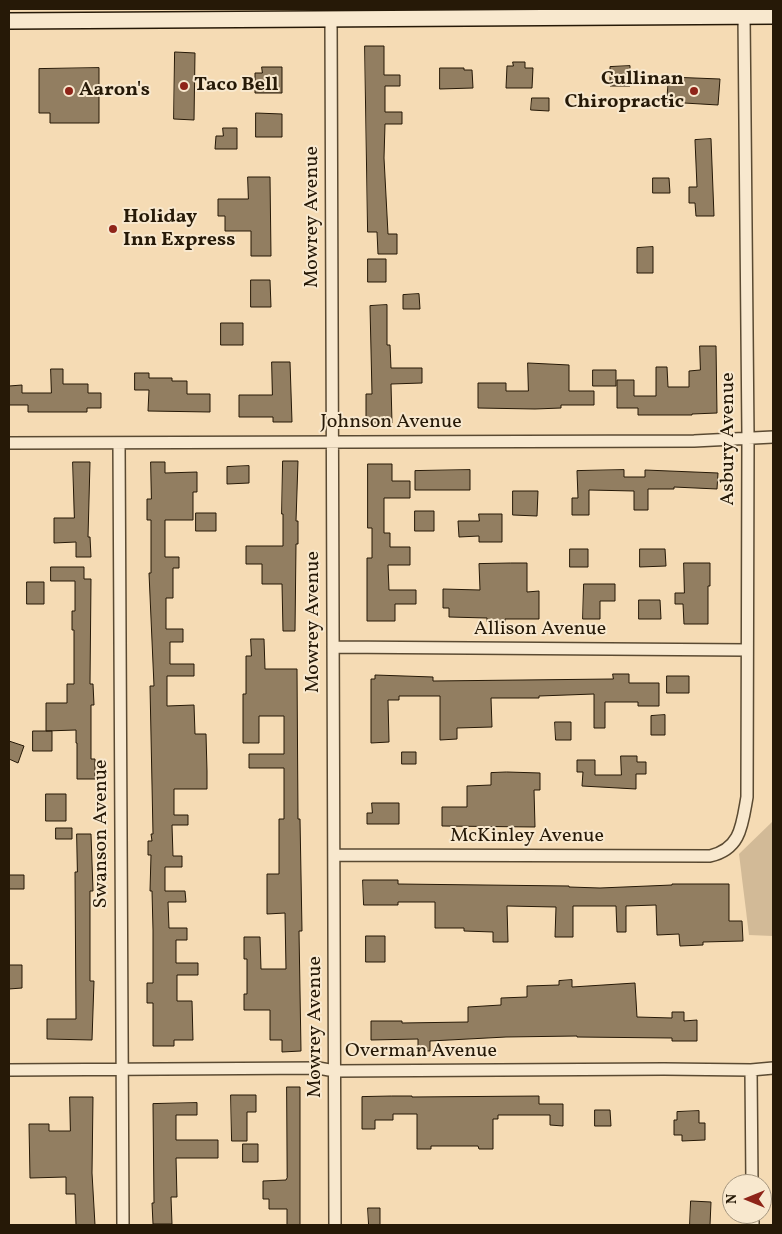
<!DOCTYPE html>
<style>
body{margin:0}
#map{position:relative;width:782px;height:1234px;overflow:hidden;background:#f5dbb4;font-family:Vollkorn,serif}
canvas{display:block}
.frame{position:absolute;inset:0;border:10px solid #261907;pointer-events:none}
.north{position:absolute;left:722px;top:1174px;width:50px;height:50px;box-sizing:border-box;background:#f8e8ce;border:1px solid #a4957e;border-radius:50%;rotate:270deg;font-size:14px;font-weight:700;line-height:20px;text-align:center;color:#261907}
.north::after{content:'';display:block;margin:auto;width:18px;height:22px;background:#8f2418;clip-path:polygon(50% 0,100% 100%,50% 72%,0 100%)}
</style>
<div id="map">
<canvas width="782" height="1234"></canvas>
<div class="frame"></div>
<div class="north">N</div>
</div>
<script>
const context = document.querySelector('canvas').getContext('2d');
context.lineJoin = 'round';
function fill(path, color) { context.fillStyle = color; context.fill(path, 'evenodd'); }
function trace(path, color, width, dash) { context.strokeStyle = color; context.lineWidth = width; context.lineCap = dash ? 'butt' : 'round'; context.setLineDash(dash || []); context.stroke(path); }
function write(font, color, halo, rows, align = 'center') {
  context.font = font + ' Vollkorn,serif'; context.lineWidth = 4; context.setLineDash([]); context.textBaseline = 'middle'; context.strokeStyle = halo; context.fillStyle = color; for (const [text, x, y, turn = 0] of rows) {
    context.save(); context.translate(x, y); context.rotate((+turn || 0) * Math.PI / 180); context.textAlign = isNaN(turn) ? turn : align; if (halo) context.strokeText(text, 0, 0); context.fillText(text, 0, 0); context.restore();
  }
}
fill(new Path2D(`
 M773,821v115l-24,-1 -10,-81z`), '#d2ba97');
const building = new Path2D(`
 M365,46h19v29h16v11h-15v26h17v12h-17l-1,34 4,76h9v20h-19l-1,-22h-9z
 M175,52l20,1 -1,67 -20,-1z
 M513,62h12v6h8l-1,20h-26l1,-22h6z
 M630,66v20h-20v-19z
 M262,67h20v26h-27v-20h7z
 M99,68v55h-49v-10h-11v-44z
 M440,68h24v2h8l1,18 -33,1z
 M669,77l51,2 -2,26 -51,-3z
 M532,98h17v13l-18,-1z
 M256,113l26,1v23h-26z
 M223,128h14v21h-22l1,-13h7z
 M711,139l3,77h-18l-1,-13h-6v-16h8l-2,-47z
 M248,177h22l1,79h-20v-25h-26v-15h-7v-17h30z
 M653,178h16l1,15h-17z
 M653,247v26h-16v-25z
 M368,259h18v23h-18z
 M251,280h19l1,27h-20z
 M419,294l1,15h-17v-14z
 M387,305v40h3l1,23h31v15l-31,1 1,39h-26v-29h6l-2,-88z
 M221,323h22v22h-22z
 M700,346h16l1,67 -25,1v1h-54v-7h-21v-28h17v16h22v-29h11l1,20h21v-16l11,-1z
 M272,362h18l2,60h-19v-5h-34v-22h33z
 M528,363l41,2v26h25v14h-33v3l-26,1 -57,-1v-25h28v8h22z
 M51,369h12v15h25v9h13v15h-14v4h-59v-7h-19v-19l13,-1v8h29z
 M593,370h23v16h-23z
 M135,373h14v5h23v3h15v13h23v18l-62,-1 1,-21h-14z
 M283,461h15l-2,60h2v23h-2l-1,87h-12l-1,-47h-20v-20h-16v-18h37v-32h-1z
 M73,462h17l-2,75h2l1,20h-15v-15l-22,1v-25h20z
 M151,462h14v11l32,-1v20h-4v28h-28v37h14v11h-6v30h-7v31h17v13h-13v22h24v12h-27v30l27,-1 1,29h11l1,37v18h-33v26h14v10h-16l1,31h9v11h-17v24h20l1,11h-18l1,26h18v12h-11v23h22v12h-21v26h15l1,39h-19v6h-21v-43h-6v-20h6v-53l-1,-39h-2l1,-36h-3v-14h4l-1,-7h2l-3,-148h4l-5,-113h2v-53h-4v-21h4z
 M368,464h24v17h18v17h-26v35h6v14h20v18h-22l1,25h27v14h-21v17h-28v-63h5v-30h-4z
 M249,466v17l-22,1v-17z
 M470,470v20h-55v-19z
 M624,470v7h21v-7l73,3 -1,16 -43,-2v2h-26v21h-14v-19l-45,-1v25h-17v-17h6l-1,-27z
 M513,491h25l-1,25 -24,-1z
 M415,511h19v20h-19z
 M196,513h20v18h-20z
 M479,514h23v28h-23v-6l-20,1 -1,-16h21z
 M570,549h18v18h-18z
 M640,549h25l1,17 -26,1z
 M511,563h16v29l12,-1v28h-34v3h-18v-4l-38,-1v-9h-6v-19l37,1 -1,-26z
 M684,563h26v23h-2v38h-24l-1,-20h-8v-11h9z
 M51,567h33v12h7l-1,105h3l1,21h-3v54h4v20h-18v-36h-1v-13l-30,1v-28h21v-19h7v-54h-2v-19h3v-30h-24z
 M27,582h17v22h-17z
 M584,584h31v17h-15v18h-17z
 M639,600h21l1,19h-22z
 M251,639h13l1,30h32l1,150h2l2,112h-3l2,120 -19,1v-12h-12v-30h-26v-16h3v-35h-3v-22h16l1,32h25l-1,-56 -18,1v-40h12v-55h5v-51h-35v-14h35v-38h-25v27h-16v-49h3v-38h5z
 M613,674h16v9h30v23h-21v-4h-33v26h-11v-34l-55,2v2h-48l1,29 -35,1v11l-17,1v-44h-41v4h-11l1,42 -18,1v-64h4v-4l58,2v4l180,-2z
 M667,676h22v17h-22z
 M665,715v20h-14v-19z
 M555,722h16v18h-15z
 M33,731h19v20h-19z
 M9,741l15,5 -6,17 -9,-4z
 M402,752h14v12h-14z
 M621,756h16v6h9v12h-10v15l-54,-3 1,-14h-6v-12h18v15h26z
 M507,772l33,1v17h-6l1,37 -93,-1v-19h25v-21l24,-1v-12z
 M46,794h20v27h-20z
 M372,803h27v21h-32v-11h5z
 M56,828h16v11h-16z
 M77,834h14l2,57h-3v90h4l-2,59 -45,-1v-20h29l-1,-147h2z
 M9,875h15v14h-15z
 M363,880h35v4l171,2v1l31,1 72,-3v-1h57v37h13l1,20 -40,1v3l-23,1 -1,-12 -22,1 -1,-30 -30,1v26h-9l-1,-26h-43v31h-18l1,-30 -49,-1 1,36h-15v-10l-29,-1v-3h-29v-26h-37v3h-34z
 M366,936h19v26h-19z
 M9,965h13v23l-13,1z
 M572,980v7l63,-4 2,34 35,1v-6h12v9l13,-1v21h-25v-3l-95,-1v-1l-71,1 -76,4v10h-12v-12l-47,1v-19h31v2l66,-1v-15l33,-2v-7l26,-1v-11l32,-1v-4z
 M287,1087h13v138h-13v-16h-18v-10h-6v-18l23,-1 1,-2z
 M231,1095h25v17h-9v29h-15z
 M392,1096h20v1l127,-1v8h24v22l-13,-1v-10h-52v4h-5v30h-14l-1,-3h-47v3h-14v-35h-24v6h-18v9h-13v-32z
 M70,1097h23l-1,76 3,52h-19l-1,-31h-9v-17l-36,1 -1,-54h20v7h21z
 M197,1103v12h-21v25h42v18h-42l1,39h-6l1,27h-19l-1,-21h2l-1,-99z
 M595,1110h15l1,16h-16z
 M699,1111v12h6v17l-23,1v-6h-8v-15h3v-8z
 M243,1144h15v18h-15z
 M691,1201l20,1 -1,23h-20z
 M368,1208h12v17h-11z`);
fill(building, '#927e61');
trace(building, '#261907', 1);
const street = new Path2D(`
 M331,19l4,1206
 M9,443l685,-2 79,-4
 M119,443l4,782
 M333,647l414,3
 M334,855l376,1c31,-7 32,-31 37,-59l1,-360 -4,-422
 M9,1070l309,-2 17,3 329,-2 87,1 22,-2
 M751,1070l1,114
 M753,1214v11`);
const secondary = new Path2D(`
 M9,21l764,-5`);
trace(street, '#5a4a32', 14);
trace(secondary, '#261907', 18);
trace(street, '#f8e8ce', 11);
trace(secondary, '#f8e8ce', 15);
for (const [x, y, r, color] of [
 [184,86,5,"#8f2418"],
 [69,91,5,"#8f2418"],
 [694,91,5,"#8f2418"],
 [113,229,5,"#8f2418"]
]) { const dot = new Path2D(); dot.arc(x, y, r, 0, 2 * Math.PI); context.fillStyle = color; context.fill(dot); trace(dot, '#f8e8ce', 2); }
write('bold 20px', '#261907', '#f8e8ce', [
 ["Cullinan",684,80,"right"],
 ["Chiropractic",684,103,"right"],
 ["Taco Bell",194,86],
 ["Aaron's",79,91],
 ["Holiday",123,218],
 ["Inn Express",123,241]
], 'left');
write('20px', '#261907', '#f8e8ce', [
 ["Mowrey Avenue",313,217,-90],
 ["Johnson Avenue",391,423],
 ["Asbury Avenue",729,439,-90],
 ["Mowrey Avenue",314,622,-90],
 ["Allison Avenue",540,630],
 ["Swanson Avenue",102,834,-90],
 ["McKinley Avenue",527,837],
 ["Mowrey Avenue",316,1027,-90],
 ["Overman Avenue",421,1052]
]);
</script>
